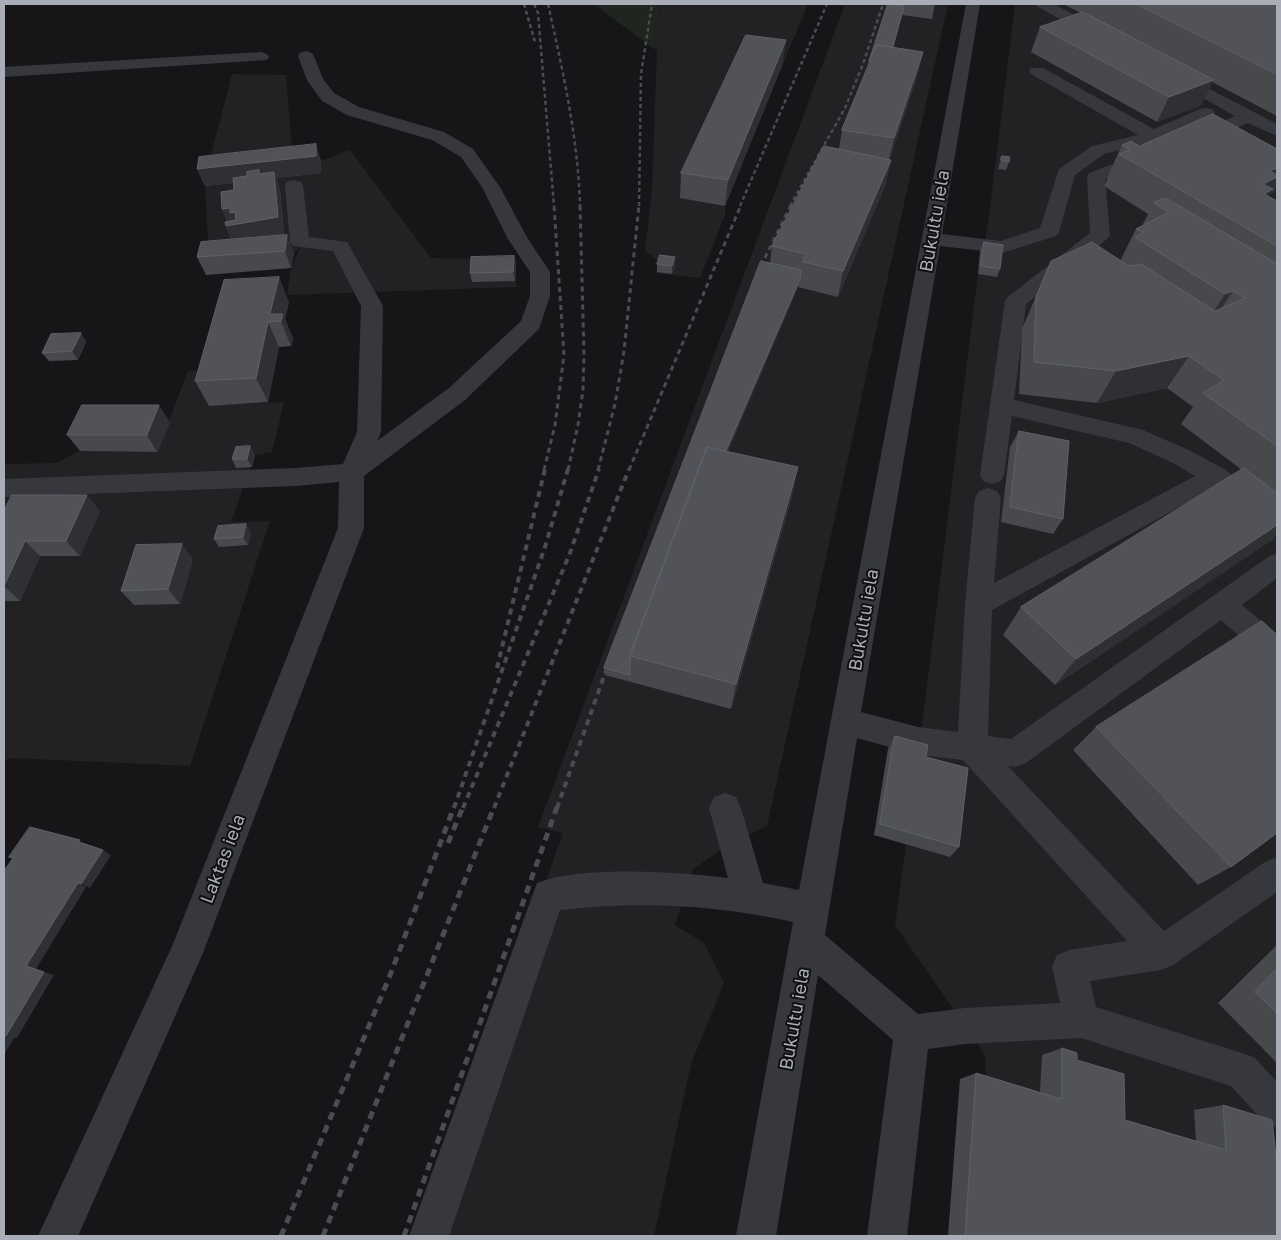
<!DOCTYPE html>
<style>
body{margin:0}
#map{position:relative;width:1281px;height:1240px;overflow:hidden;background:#161618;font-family:"Golos Text",sans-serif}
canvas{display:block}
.frame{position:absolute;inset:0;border:5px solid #a8adb8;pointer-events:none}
</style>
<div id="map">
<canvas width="1281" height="1240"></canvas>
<div class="frame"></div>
</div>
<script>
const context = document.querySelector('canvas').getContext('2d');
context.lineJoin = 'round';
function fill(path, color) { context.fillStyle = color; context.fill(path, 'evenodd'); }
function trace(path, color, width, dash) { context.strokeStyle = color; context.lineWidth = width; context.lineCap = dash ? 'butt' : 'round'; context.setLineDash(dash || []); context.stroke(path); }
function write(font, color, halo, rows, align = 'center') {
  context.font = font + ' "Golos Text",sans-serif'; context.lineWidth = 4; context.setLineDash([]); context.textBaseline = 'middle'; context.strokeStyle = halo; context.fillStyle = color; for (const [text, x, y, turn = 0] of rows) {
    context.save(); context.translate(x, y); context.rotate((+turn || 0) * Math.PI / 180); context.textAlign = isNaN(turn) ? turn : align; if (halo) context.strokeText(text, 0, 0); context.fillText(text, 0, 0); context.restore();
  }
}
fill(new Path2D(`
 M661,4h147l-83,201v10l-25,63 -45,-5 5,-11 -15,-11 7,-62 5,-139 -3,-1z
 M845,4h103l-181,822 -33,15 -41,28 -18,56 29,18 20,40 -33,81 -37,172h-235l144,-403 -25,-6z
 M1015,4h262v1232h-329l12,-157 26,7 -1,-31 -90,-130 11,-80 -32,-10 47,-102 57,-459 10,-50z
 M232,74l54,1 7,89 28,-3 29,-11 81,108 85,1v28l-229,8 4,-27 10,-22 -7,7 -85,6 -4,-73 1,-12z
 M219,369l-10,36 75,-3 -12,50 -17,3 -24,67 39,-1 -80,245 -178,-8 -8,2v-296l52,-1 24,-12 77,1 31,-81z`), '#222225');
fill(new Path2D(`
 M594,4h67l-7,45z`), '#1e261f');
fill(new Path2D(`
 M966,4h14l-38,230 59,7 39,-13 19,-59 33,-23 46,-11 -107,-61 -2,-3 2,-3h12l111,61 46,-20 6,-1 6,1 3,4 -3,4 -53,23 -55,14 -29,21 -16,57 -3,4 -54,17 -62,-7 -79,466 57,15 40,5 7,-128 10,-106 4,-7 9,-3 9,3 4,7 -7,85 201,-107 -22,-13 -44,-20 -117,-27 -8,59 -3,6 -9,3 -9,-3 -3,-6 25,-174 4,-5 81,-63 -3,-56 2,-4 48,-18 6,-1 6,1 3,4 -3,4 -44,17 5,55 -3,4 -81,65 -12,96 129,30 48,21 33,18 53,40v24l-9,-3 -54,-42 -222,122 -4,126 23,3 257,-182 9,-4v25l-35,27 35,29v29l-10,-3 -46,-40 -195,143 -11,4 -7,-1 156,165 101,-69 12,-5v35l-104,73 -12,5 -71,11 6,26 146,46 13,5 22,24v46l-13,-6 -33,-36 -150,-48 -116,6 -37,5 -21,187h-40l26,-196 -75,-65 -42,261h-40l57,-314c-76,-17 -155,-21 -233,-12l-111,326h-40l128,-353c45,-18 143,-11 191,-5l-19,-70 5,-11 11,-4 11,4 5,11 22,75 36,7zM857,738l61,17 45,5 164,181 -58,9 -12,5 -5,12 8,36 -95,5 -47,6 -93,-79z
 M1036,4h18l52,28 2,3 -2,3h-12l-56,-31z
 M306,51l6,2 2,3 9,23 11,14 25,14 85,25 29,17 27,38 28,52 22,33v24l-11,33 -74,71 -101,76v52l-161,425 -125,283h-40l135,-292 165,-416 1,-46 -43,4 -292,11v-18l292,-11 47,-4 14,-32 4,-126 -28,-55 -40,-5 -3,-4 -5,-56 2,-4 7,-2 7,2 2,4 6,51 38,5 36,64 -2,126 -4,9 72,-53 72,-67 9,-25v-24l-22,-33 -26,-52 -21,-30 -29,-17 -85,-25 -25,-14 -15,-21 -9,-24 2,-3z
 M261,52l6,2 2,3 -2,3 -263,17v-10z
 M1175,71l102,53v12l-29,-13 -44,19 -6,1 -6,-1 -3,-4 3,-4 43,-18 -66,-37 -2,-3 2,-3z`), '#37383d');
trace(new Path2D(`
 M524,4l11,38
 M534,4l4,9 16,193
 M548,4c15,68 30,133 32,202
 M639,206l2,-132 11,-70
 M740,206l87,-202
 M790,206l55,-98 18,-44 20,-60`), '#4a4c52', 2.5, [4, 3]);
trace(new Path2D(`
 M757,274l34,-69
 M544,470l11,-45 9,-70 -10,-150
 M568,470l10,-45 5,-35 1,-36 -4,-149
 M598,470l17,-66 9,-53 15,-146
 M629,470l112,-265`), '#4a4c52', 3, [5, 4]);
trace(new Path2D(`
 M497,668l48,-199
 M454,808l91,-261 23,-78
 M463,808l107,-255 29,-84
 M494,808l135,-339
 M557,808l52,-146`), '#4a4c52', 4, [6, 5]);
trace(new Path2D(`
 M448,843l15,-36
 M281,1236l108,-258 65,-171
 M323,1236l171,-429
 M404,1236l153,-429`), '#4a4c52', 5, [8, 6]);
fill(new Path2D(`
 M891,4h44l-3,15 -30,-4 -9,32 30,5 -6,25 -28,83h2l-6,26 -47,111 -40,-10 -70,164 64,46 -61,212 -126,-34 -1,-7 166,-405 2,-17 67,-97 3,-19 27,-66z
 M1063,4h214v112l-65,-34 -11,23 -44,17 -126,-70 9,-25 41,-14z
 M786,40l-4,25 -57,141 -45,-8 1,-25z
 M1122,145l17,1 136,45 -5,3 -2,2 9,5v333l-5,6 -217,145 -52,-50 18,-28 221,-137 -61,-46 12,-17 -26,-19 -70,15 -78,-9 3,-65 29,-68h69l16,-32 6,-3 6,-12 -44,-28 4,-8h-1z
 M1002,156l7,6 -3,8 -8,-1z
 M321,161v12l-45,5 4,12 4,45 -9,1 19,17 -3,15 -85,7 -9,-18 34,-17 -5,-14 1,-5 -5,-12 12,-19 -1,-7 -28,3 -8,-17z
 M984,242l16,27 -3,8 -19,-3 2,-23z
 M514,256l2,9 -1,16 -43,1 -2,-9z
 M657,264l18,2 -3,8 -15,-2z
 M289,302l-4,17 8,20 -2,7 -12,1 -11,55 -59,4 -14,-25z
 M81,333l5,9 -8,18 -29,1 -7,-8z
 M170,422l-13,30 -77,-1 -13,-16z
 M1019,431l44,88 -10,15 -52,-12 9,-75z
 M250,446l5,9 -3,12 -16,1 -4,-9z
 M4,511h96l-20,45h-40l-20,45h-16z
 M251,532l-3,13 -29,2 -5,-8z
 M193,559l-13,45 -46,1 -13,-14z
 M1096,727l135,140 -33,18 -125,-135z
 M895,736l64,111 -9,10 -76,-22 14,-86z
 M1277,945v118l-59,-60z
 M1062,1048l15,12 48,60 71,21 -2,-31 29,-5 54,61v70h-329l12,-157 16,-6 64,19 2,-37z`), '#47494d');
fill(new Path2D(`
 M786,40l-4,25 -57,141 3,-26z
 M923,52l-6,25 -29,87 6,-26z
 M1214,80l-13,25 -44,17 12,-25z
 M316,144l5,17v12l-45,5 4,12 4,45 -51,9 -7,-18h3l-7,-17 39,-29 -56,6 -8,-17z
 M891,160l-6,26 -47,111 5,-26z
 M1277,168v20l-2,3 -5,3 -18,28 -9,-6 27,-45z
 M287,235l7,18 -3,15 -6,-17z
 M514,256l2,9 -1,16 -2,-9z
 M675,257v9l-3,8v-8z
 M279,277l10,25 -4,17 8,20 -2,7 -10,-25 -11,-7z
 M800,279l-2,8 -82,193v-8z
 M1233,291l-22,33 -7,2 21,-32z
 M268,322l11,25 -11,55 -12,-24z
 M81,333l5,9 -8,18 -6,-9z
 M1189,356l-22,32 -70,15 19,-32z
 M159,405l11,17 -13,30 -10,-17z
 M250,446l5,9 -3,12 -5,-8z
 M798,467l-6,30 -61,212 5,-25z
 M87,495l13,16 -20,45 -14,-15z
 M246,524l5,8 -3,13 -5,-8z
 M1277,525v9l-5,6 -217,145 21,-26z
 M25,541l15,15 -20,45 -16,-15z
 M182,544l11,15 -13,45 -12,-15z
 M103,850l8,5 -21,33 -9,-4z
 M78,883l8,4 -50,82 -10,-3z
 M44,972l10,3 -37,63h-3l-10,17v-20z`), '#2f3033');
const building = new Path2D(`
 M888,4l16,2 -11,41 -16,-2 -8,16z
 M1136,4h141v70z
 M1083,12l131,68 -45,17 -129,-70z
 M746,35l40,5 -58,140 -47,-7z
 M877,45l46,7 -29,86 -52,-8z
 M1213,114l64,35v19l-7,3 7,4v2l-14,7 10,5 -9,5 13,7v45l-158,-92 11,-4 -8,-5 9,-4 8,5z
 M316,144v12l-119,13 2,-12z
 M824,146l67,14 -48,111 -40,-9 3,-8 -34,-8z
 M1002,156l8,1 -1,5 -8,-2z
 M259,170v4l15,-2 4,45 -52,9 -1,-4 11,-2 -1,-8 -5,1v-5l-8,1 -1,-17 13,-2 -1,-12 14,-2v-4z
 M1166,198l111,66v182l-74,-53 21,-13 -35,-24 -73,15 -82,-9 2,-65 15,-36 41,-19 37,24 12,-2 74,47 30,-13 -12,-7 -8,3 -90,-57 9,-5 -8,-3 33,-17 -15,-9z
 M287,235l-2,16 -88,6 4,-15z
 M984,242l19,3 -3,24 -19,-3z
 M660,255l15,2 -3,9 -15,-2z
 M514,256l-1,16 -43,1 1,-16z
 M761,261l40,9 -1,9 -74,172 -19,-4 -77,209v19l-26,-7z
 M279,277l-9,37h13l-2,7 -13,1 -12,56 -61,3 29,-101z
 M81,333l-9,18 -30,2 9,-19z
 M82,405h77l-12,30h-80z
 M1019,431l50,10 -6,78 -53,-12z
 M250,446l-3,13h-15l4,-12z
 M707,447l91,20 -62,217 -106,-28z
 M1244,468l33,25v32l-201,134 -55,-52z
 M12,495h75l-21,46h-41l-21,45v-75z
 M246,524l-3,13 -29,2 4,-13z
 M182,544l-14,45 -47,2 15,-46z
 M1262,621l15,14v198l-46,34 -135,-140z
 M895,736l33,9 -2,12 42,11 -9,79 -79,-23z
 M30,827l50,13 -1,2 24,8 -22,34 -3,-1 -52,83 18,6 -38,64 -2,-1v-164l9,-13 -4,-1z
 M1277,969v44l-22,-21z
 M1062,1048l15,5v7l47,14 1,46 101,30 -3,-45 49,15 5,46v70h-312l11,-163 85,26z`);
fill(building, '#525359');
trace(building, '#5f6168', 1);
write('18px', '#a8adb8', '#111113', [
 ["Bukultu iela",935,221,-80],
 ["Bukultu iela",864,620,-80],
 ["Laktas iela",223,859,-69],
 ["Bukultu iela",795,1019,-80]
]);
</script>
